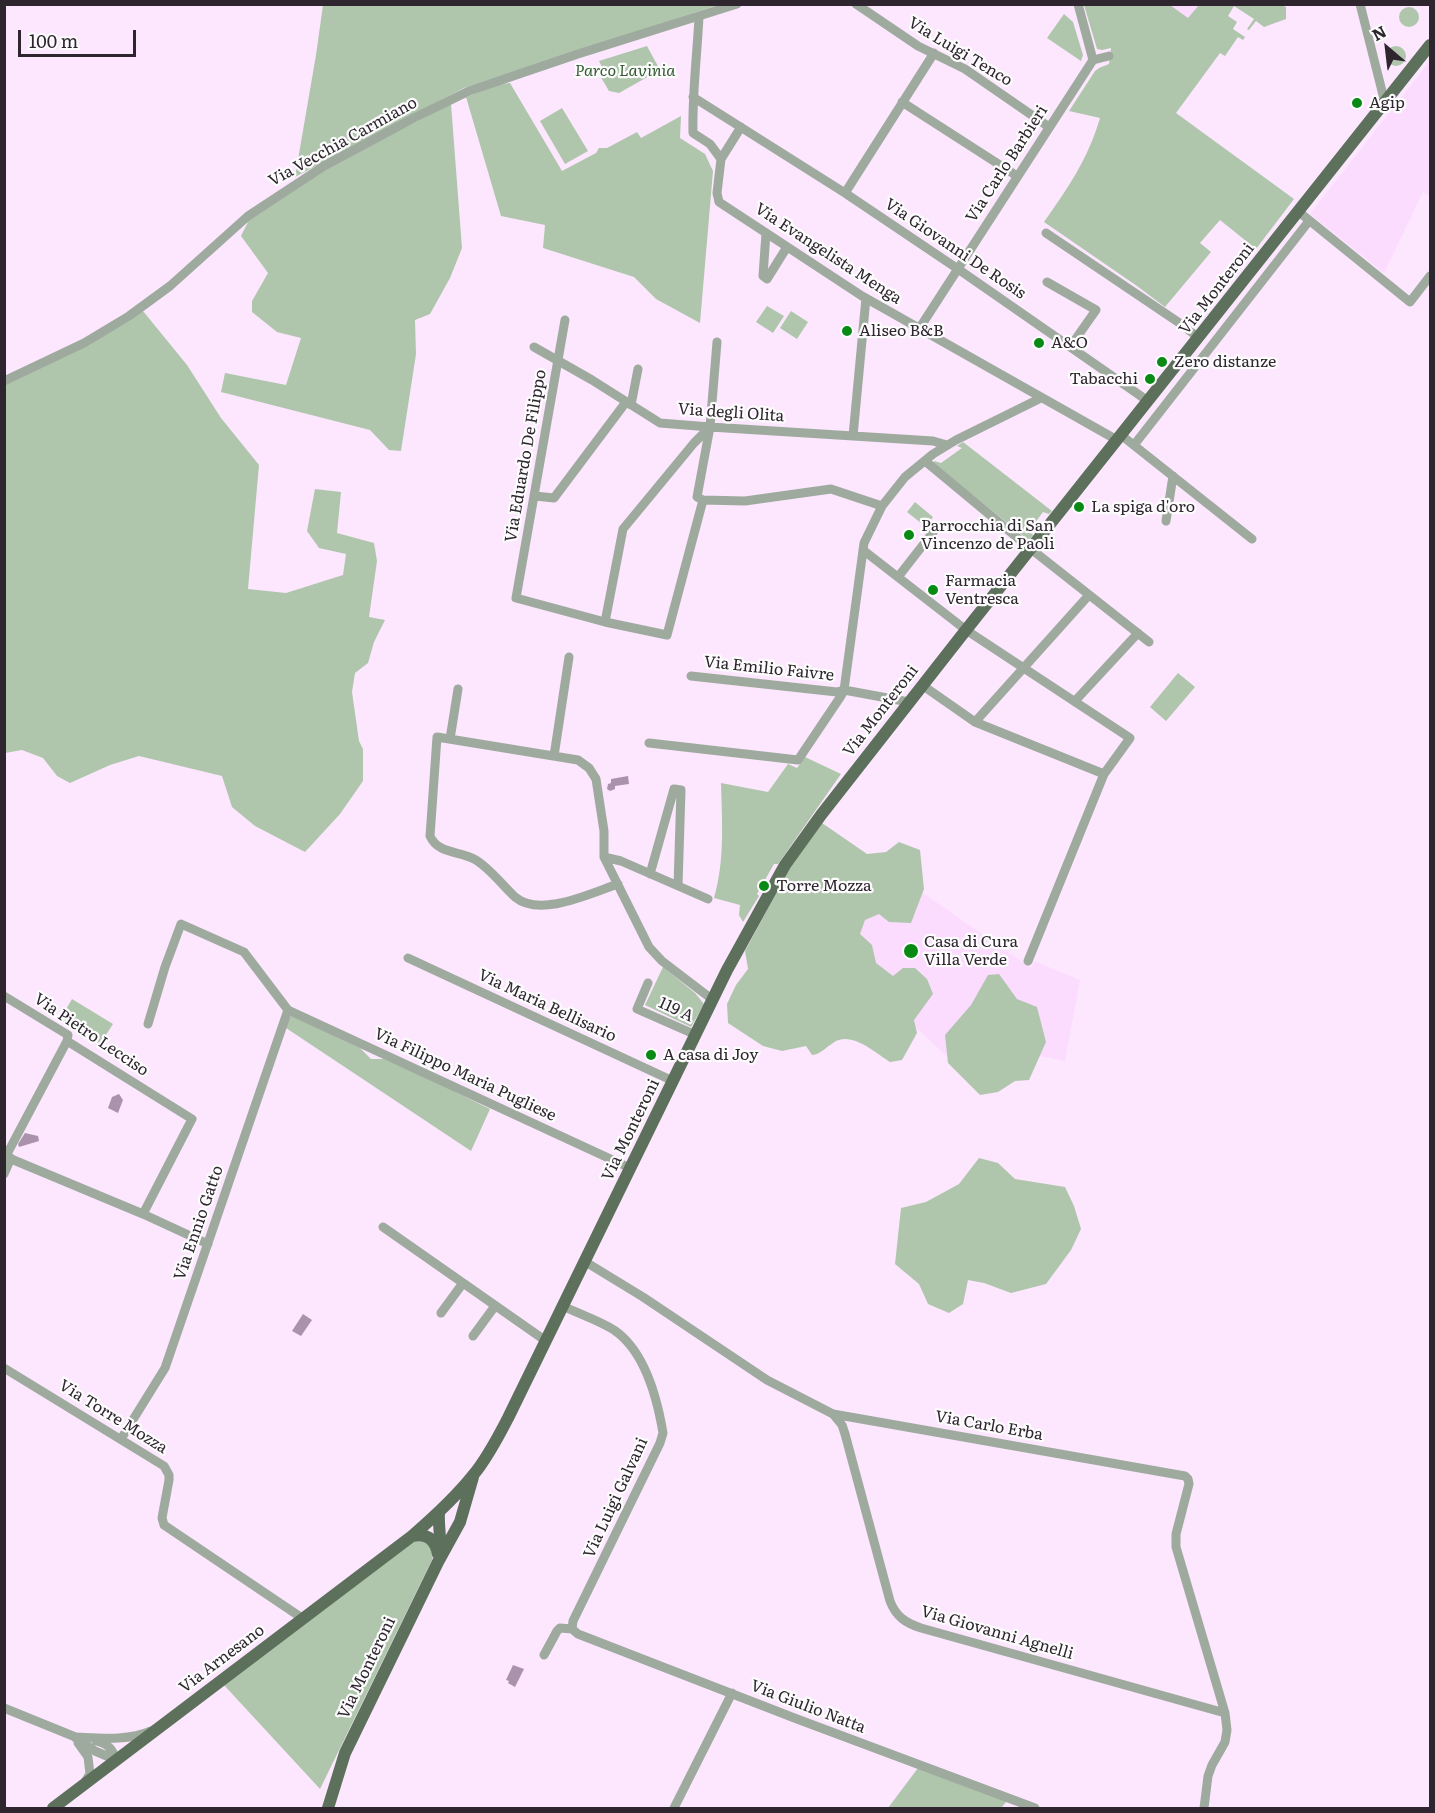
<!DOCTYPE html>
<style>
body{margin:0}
#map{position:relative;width:1435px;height:1813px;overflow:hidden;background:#fce7fe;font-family:Literata,serif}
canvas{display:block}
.frame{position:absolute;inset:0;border:6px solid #2e252f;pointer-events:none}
.north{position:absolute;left:1357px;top:18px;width:60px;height:60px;-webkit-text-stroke:4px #fcfcfc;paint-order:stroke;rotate:332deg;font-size:16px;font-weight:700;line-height:24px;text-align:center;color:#2e252f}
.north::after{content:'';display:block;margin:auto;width:21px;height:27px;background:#2e252f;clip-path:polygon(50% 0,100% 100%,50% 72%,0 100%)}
.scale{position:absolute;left:18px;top:30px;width:118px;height:27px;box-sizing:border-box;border:3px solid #2e252f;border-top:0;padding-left:8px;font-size:18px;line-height:21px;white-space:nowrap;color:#2e252f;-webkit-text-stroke:4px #fcfcfc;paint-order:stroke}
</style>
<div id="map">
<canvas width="1435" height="1813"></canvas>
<div class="frame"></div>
<div class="north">N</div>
<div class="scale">100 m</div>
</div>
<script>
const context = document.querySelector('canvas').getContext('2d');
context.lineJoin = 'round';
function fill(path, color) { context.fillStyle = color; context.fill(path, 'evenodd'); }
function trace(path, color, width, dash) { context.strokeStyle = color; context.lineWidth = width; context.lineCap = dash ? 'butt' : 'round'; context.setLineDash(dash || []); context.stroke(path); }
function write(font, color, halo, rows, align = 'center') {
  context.font = font + ' Literata,serif'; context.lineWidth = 4.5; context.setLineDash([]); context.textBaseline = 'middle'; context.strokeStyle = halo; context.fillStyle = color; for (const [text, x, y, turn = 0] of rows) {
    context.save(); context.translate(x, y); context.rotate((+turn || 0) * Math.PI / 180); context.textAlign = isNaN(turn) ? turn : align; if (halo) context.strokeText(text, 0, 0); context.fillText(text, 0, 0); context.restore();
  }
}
fill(new Path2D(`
 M1170,5h29l-11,14z
 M1430,61v135l-7,-4 -39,81 -74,-59z
 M822,823l209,145 3,-7 46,19 -15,81 -63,-12 -36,25 -55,-51 -117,-163z`), '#fcdcfe');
fill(new Path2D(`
 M1279,4l7,3v12l-22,8 -8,-6 -7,9 -2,-1 7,-10 -20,-13 -6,10 9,6 -4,7 12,8 -2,3 -5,-3 -13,19 -5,-3 -44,60 118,86 -38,50 -36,-29 -20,23 11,9 -46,55 -28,-21 -93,-64c24,-34 44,-63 56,-104l-31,-7 26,-40 4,-3 10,-4 2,-16 -9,2 -5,-1 -13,-44h86l18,13 11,-13z
 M323,5h395l-254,83 -169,89 21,-122z
 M1399 17a10 10 0 1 1 20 0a10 10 0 1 1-20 0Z
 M1064,14l9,8 10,33 -2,6 -34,-23z
 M1386 56a10 10 0 1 1 20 0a10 10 0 1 1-20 0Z
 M647,46l13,24 -41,23 -10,-2 -10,-17 5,-3 -5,-10z
 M510,83l52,88 34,-18 3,-5h8l30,-16 4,6 40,-22 -1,22 25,16 8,17 -13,152 -44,-24 -22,-22 -91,-29 2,-23 -44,-9 -35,-119 34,-13z
 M451,104l11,144 -12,30 -20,36 -15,6 1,34 -15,97 -12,-1 -19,-20 -149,-38 4,-19 61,12 15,-47 -24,-6 -25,-20v-11l16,-28 -27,-37 9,-18 75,-49z
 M562,108l26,43 -23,13 -25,-43z
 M767,306l17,10 -11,17 -17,-11z
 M143,311l44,54 34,53 38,47 -11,124 38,4 57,-18 3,-21 -27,-6 -12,-17 8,-42 26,3 -4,41 37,10 3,18 -8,56 16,3 -11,22 -6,21 -13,10 -3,19 7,49 4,8v32l-23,33 -35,38 -50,-26 -23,-19 -10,-31 -83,-20 -29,9 -40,18 -13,-7 -14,-18 -21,-8 -17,3v-369z
 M791,311l17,11 -11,17 -17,-11z
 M963,442l89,69 -3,3 -6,-2 -14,19 4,4 -3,4h-3l-94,-76 1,-2 7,2 21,-15 -5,-2z
 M915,502l18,15 -7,10 -19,-15z
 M1178,673l17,14 -29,34 -16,-14z
 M805,757l36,17 -63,90h-4l-17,30 2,2 -16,26 -4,-7 1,-10 -26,-7c11,-38 8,-76 7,-115l47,9 20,-28 9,4z
 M822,823l45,31 19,-2 13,-10 21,8 4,39 -13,34 -22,-1 -10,-8 -14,6 -5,14 12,11 4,18 17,13 10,-8h12l12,11 6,15 -19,26 3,13 -15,27 -12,2c-15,-9 -39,-32 -57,-19 -8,5 -12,11 -21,12l-6,-9 -24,5 -19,-5 -35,-23 -1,-19 9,-19 12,-16 -3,-18 49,-91z
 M663,967l32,26 9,11 -13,23 -46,-22z
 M999,974l18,25 20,8 9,35 -17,38 -14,1 -17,11 -18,3 -32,-32 -3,-28 26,-30 17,-30z
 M72,999l41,25 -13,20 -40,-24z
 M292,1016l68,32 11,11h13l43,19 63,31 -19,42 -185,-123 3,-11z
 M979,1158l19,5 17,16 50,8 9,19 7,23 -10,21 -25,34 -35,9 -27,-10 -16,-3 -5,24 -14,9 -21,-9 -9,-20 -24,-20 6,-56 25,-6 33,-18z
 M414,1539h13l6,17 -1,4 -112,229 -97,-105z
 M918,1768l89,33 -6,7h-113z`), '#afc6ad');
fill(new Path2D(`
 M628,776l1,8 -14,2v3l-5,2 -3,-2 1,-5 3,-1v-4z
 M119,1094l4,6 -5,13 -10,-5 4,-11z
 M25,1133l13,3 1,5 -20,6 -1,-3z
 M303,1314l9,6 -11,16 -9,-5z
 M513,1665l11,4 -9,18 -7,-4 1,-2 -3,-1z`), '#aa92ad');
trace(new Path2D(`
 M856,4l62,42 47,23 84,58
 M1078,4l15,56
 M1360,4l25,99
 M699,17c-2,39 -7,78 -6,116l17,11 11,15
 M693,97l152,96 113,76 190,132
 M902,102l115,74
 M741,127l-20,32 -4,34 2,9 143,94 255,144
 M845,193l89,-140
 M1299,212l111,90 20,-26
 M766,233l-3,43 4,3 20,-32
 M1046,233l132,89 21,16
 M1047,282l49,28 -26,37
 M565,320l-49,278 89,24 62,13 36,-135 -6,-3 13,-70 7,-85
 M919,329l174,-269 16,-4
 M534,347l58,33 68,43 50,4 223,14 14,4
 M4,381l80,-38 45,-27 41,-30 78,-70 76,-50 90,-48 55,-27 109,-37 159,-50
 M631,405l7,-36
 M1121,435l131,104
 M853,436l13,-138
 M1134,445l175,-224
 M925,461l106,88 118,93
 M535,496l19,2 72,-96
 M703,500l42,1 86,-12 51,17
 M1166,521l7,-45
 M863,550l103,80 164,108 -26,36 -76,187
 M898,577l39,-50
 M605,622l18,-93 71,-86 16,-16
 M691,676l146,16 7,-2
 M922,685l53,37 129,52
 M1075,701l63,-68
 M909,702l-65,-12 20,-147 18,-37 23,-29 28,-23 23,-14 85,-42
 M975,722l114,-127
 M450,739l8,-50
 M649,743l149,17 43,-64 3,-6
 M554,756l15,-99
 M604,857l17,4 87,38
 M650,874l24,-85 7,1 -3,96
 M618,884c-27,9 -78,34 -103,13 -12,-11 -27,-31 -41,-38 -15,-8 -36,-5 -44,-23l7,-99 141,23 11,8 7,11 8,52v26l45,90 13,14 51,39
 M408,958l265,123
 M648,983l-11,26 59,26
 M4,996l64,39 -1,6 125,78 -49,95 -139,-58
 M148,1024l17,-57 16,-43 63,28 44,58 342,158
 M6,1156l61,-115
 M4,1174l7,-16
 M143,1214l65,30
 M383,1227l163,114
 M584,1261l59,36 124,83 66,34 352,62 3,3 1,5 -13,50v13l49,166 2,17 -2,12 -13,23 -4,11 -4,32
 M441,1313l22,-30
 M473,1336l22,-30
 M4,1368l160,98 5,9v5l-7,38 2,7 138,93
 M833,1414l9,11 3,9 45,167c6,16 16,22 31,27l304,85
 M121,1439l44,-71 123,-358
 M572,1629l6,5 219,85 238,89
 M544,1655l13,-24 3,-3 12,1 1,-8 87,-178 3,-10c-6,-36 -18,-82 -49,-103 -16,-10 -35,-16 -51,-24
 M4,1708l69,28 22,15 21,9
 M76,1737c24,1 52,4 75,-6
 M96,1741c12,3 17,8 20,19
 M78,1743l10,14 2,17 -5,8
 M674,1808l58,-115`), '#9faa9e', 9);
trace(new Path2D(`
 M412,1536c15,-3 23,3 26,18
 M439,1555c3,-15 -1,-28 0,-42
 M53,1808l359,-272c22,-19 44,-39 62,-62 14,-17 24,-37 34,-56l219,-448 58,-105 36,-50 141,-180 468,-590
 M328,1808l17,-55 93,-191 22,-40 13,-45`), '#5d705b', 12);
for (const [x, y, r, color] of [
 [1357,103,6,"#098a14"],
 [847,331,6,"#098a14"],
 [1039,343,6,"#098a14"],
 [1162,362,6,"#098a14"],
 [1150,379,6,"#098a14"],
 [1079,507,6,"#098a14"],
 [909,535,6,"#098a14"],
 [933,590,6,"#098a14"],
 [764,886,6,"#098a14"],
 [911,951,8,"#098a14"],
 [651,1055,6,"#098a14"]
]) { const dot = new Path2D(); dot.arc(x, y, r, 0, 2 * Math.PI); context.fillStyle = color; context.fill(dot); trace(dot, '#fcfcfc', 2); }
write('16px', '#2e252f', '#fcfcfc', [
 ["Via Luigi Tenco",960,52,31],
 ["Via Vecchia Carmiano",343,142,-29],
 ["Via Carlo Barbieri",1007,164,-57],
 ["Via Giovanni De Rosis",955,249,34],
 ["Via Evangelista Menga",828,254,33],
 ["Via Monteroni",1217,289,-52],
 ["Via degli Olita",731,413,4],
 ["Via Eduardo De Filippo",526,456,-80],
 ["Via Emilio Faivre",769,669,6],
 ["Via Monteroni",881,711,-52],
 ["Via Maria Bellisario",547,1006,25],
 ["119 A",676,1010,25],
 ["Via Pietro Lecciso",91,1035,34],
 ["Via Filippo Maria Pugliese",465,1075,25],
 ["Via Monteroni",631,1130,-64],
 ["Via Ennio Gatto",199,1223,-71],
 ["Via Torre Mozza",113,1417,32],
 ["Via Carlo Erba",989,1426,10],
 ["Via Luigi Galvani",616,1498,-65],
 ["Via Giovanni Agnelli",997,1633,16],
 ["Via Arnesano",222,1659,-37],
 ["Via Monteroni",367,1668,-64],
 ["Via Giulio Natta",808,1707,21]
]);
write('italic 16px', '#345a32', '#fcfcfc', [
 ["Parco Lavinia",625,71]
]);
write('16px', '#2e252f', '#fcfcfc', [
 ["Agip",1369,103],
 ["Aliseo B&B",859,331],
 ["A&O",1051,343],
 ["Zero distanze",1174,362],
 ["Tabacchi",1138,379,"right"],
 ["La spiga d'oro",1091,507],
 ["Parrocchia di San",921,526],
 ["Vincenzo de Paoli",921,544],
 ["Farmacia",945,581],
 ["Ventresca",945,599],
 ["Torre Mozza",776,886],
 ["Casa di Cura",924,942],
 ["Villa Verde",924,960],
 ["A casa di Joy",663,1055]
], 'left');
</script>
